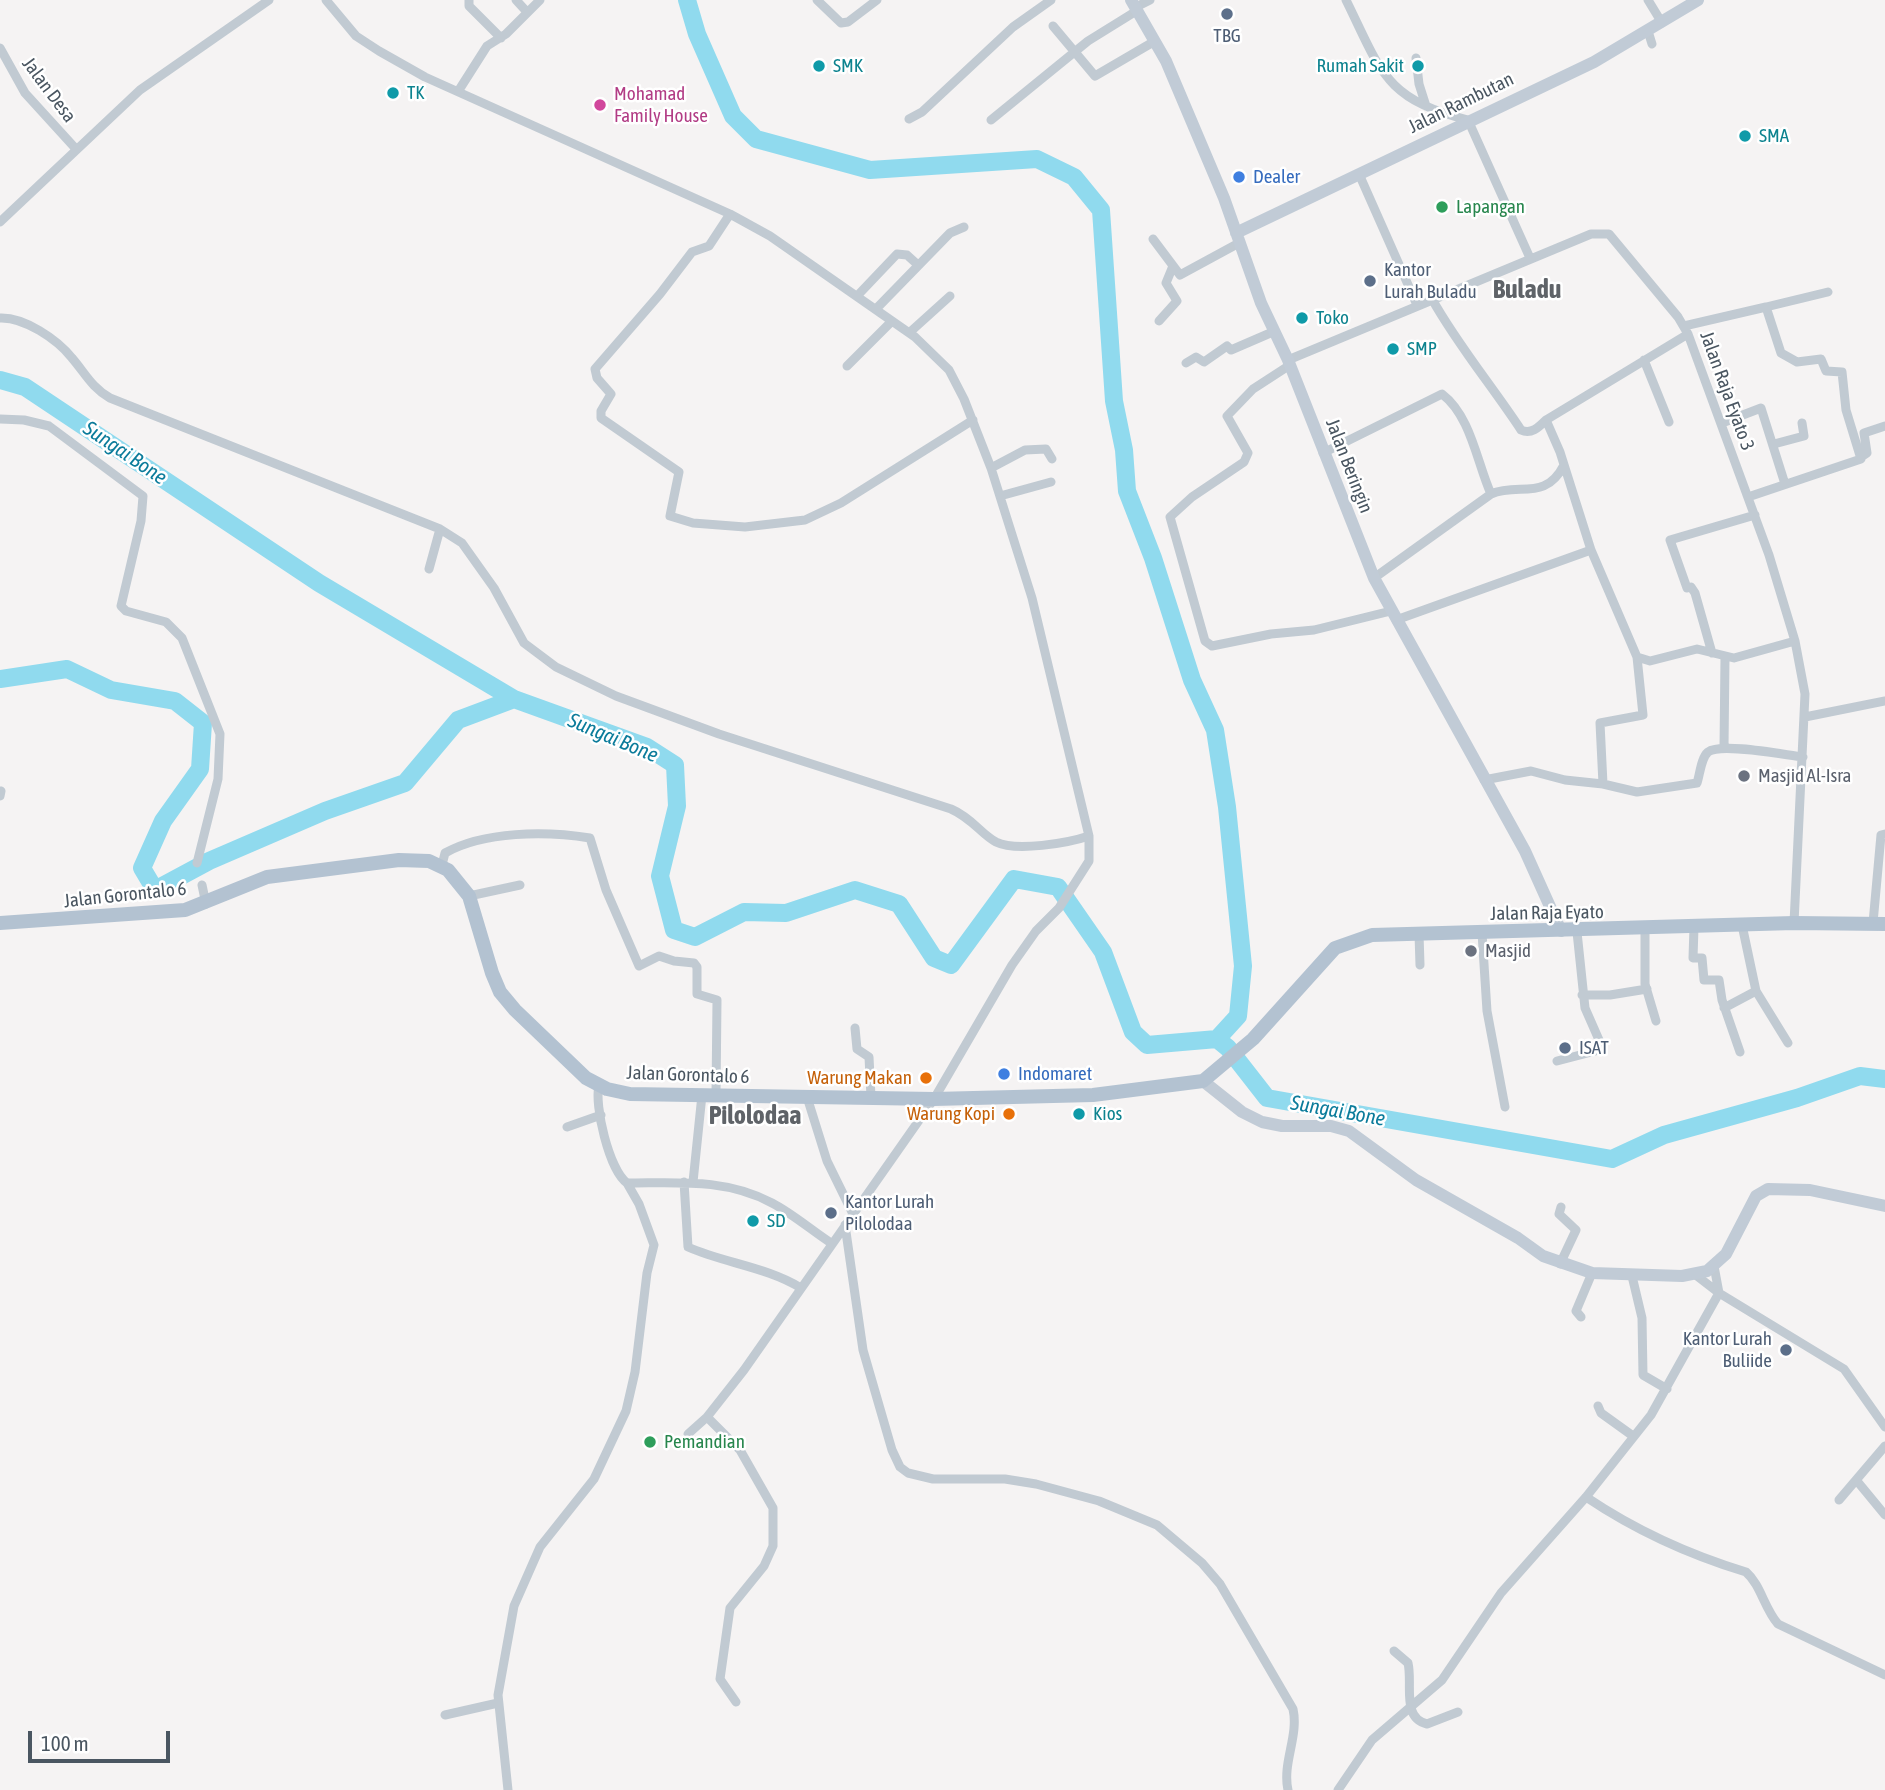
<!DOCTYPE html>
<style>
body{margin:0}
#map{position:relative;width:1885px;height:1790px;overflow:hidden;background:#f5f3f3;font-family:"Asap Condensed",sans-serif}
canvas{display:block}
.scale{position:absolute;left:28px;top:1731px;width:142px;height:32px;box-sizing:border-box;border:4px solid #4a5661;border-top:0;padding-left:9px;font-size:21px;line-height:24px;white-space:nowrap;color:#4a5661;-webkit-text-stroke:5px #fff;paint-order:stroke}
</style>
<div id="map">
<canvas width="1885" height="1790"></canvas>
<div class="scale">100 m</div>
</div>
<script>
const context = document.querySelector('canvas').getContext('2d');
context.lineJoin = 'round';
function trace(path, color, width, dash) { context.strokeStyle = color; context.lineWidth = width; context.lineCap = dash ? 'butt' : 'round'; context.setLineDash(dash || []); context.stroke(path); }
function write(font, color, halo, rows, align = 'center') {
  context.font = font + ' "Asap Condensed",sans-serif'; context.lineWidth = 5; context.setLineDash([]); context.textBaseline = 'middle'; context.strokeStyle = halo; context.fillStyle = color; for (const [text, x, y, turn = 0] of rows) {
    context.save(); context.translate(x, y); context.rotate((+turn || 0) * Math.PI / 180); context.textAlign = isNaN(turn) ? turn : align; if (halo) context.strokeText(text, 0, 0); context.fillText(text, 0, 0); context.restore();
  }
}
trace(new Path2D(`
 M687,0l10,34 36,82 23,23 114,31 167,-11 37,18 27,33 13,191 10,49 3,41 26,67 39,122 23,50 12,77 16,159 -5,50 -21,23
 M0,380l25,7 294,196 195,116 133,48 28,18 2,41 -17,70 14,54 21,7 49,-25 42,1 69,-23 44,14 35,54 17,7 63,-86 44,8 45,65 30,80 14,13 70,-6 11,9 39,50 345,61 52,-24 133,-37 63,-22 25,3
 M0,679l67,-10 44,21 64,11 28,22 -3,46 -37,52 -21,47 13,22 54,-29 116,-50 80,-28 53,-63 56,-21`), '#90daee', 18);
trace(new Path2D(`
 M326,0l30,36 23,15 46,26 305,137 40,22 145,101 34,33 15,29 27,69 41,130 57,238v25l-30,47 -23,23 -24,34 -78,134 -190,271 -37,47 -19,17
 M469,0v6l32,32
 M516,0l11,12
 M817,0l24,23 7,-1 29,-22
 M1346,0c35,71 38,99 122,120l62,138
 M1648,0l14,23
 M1136,7l14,-7
 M1053,26l42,50 60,-35
 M1648,31l4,13
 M0,48l25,45 51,56
 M1416,58l3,26 7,22
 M459,90l28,-44 19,-12 34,-34
 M909,119l13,-7 91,-85 38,-27
 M991,120l97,-79 50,-31
 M1359,174l58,131
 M730,214l-21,32 -17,6 -32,42 -65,75 2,9 14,16 -10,17v7l78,54 -9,44 23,7 52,4 60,-7 36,-17 132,-83
 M0,222l140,-132 129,-90
 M1153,239l27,36 59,-32
 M858,295l39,-41 10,1 11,10
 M1432,299c25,45 60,87 89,131 10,5 18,-3 25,-10
 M1766,307l62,-15
 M876,309l74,-76 14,-6
 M0,318c24,-1 57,21 72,40 13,15 20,30 38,40l330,131 22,14 32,45 30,55 32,24 60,29 103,38 232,75c21,9 30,25 45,33 20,10 72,1 93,-6
 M1159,321l18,-20 -11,-18 7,-17
 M1684,326l82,-19 15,46 16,9 24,-3 5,12 16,1 4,38 15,49 -113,38
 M909,333l41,-37
 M1688,334l-142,86 14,32 31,98 46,107 13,4 47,-12 37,9 61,-17
 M1288,360l303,-126h18l69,83 10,17 81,221 26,86 10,53 -11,229
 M1644,360l25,62
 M1186,363l10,-6 8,5 23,-16 4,4 44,-19
 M1290,365l-37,24 -26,27 21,37 -4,9 -52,35 -22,20 35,124 7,5 59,-12 43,-4 77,-19
 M847,366l45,-45
 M0,419l24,1 25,6 94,70 -2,25 -20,85 5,5 40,11 16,16 38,96 -2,45 -21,84
 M1722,423l39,-15 24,76
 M1774,444l30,-8 -2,-13
 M1323,453l119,-59c29,22 35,69 49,100 28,-12 54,8 73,-29
 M1861,457l6,-4 -3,-20 21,-7
 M991,468l34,-18 21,-1 6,10
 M1000,496l51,-14
 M429,569l11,-40
 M1374,578l117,-84
 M1396,620l195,-70
 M1712,653l-17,-60 -4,-6 -4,1 -17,-48 85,-25
 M1805,717l80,-16
 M1724,748l1,-91
 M1484,780l47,-9 34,9 38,4 34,8 60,-9c3,-9 4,-25 11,-31 13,-10 77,3 95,5
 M1603,784l-3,-61 43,-8 -6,-58
 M0,796l1,-5
 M442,865l3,-12c39,-22 101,-22 145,-15l16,52 33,76 20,-10 15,5 20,2 3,4v27l20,6 -1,95
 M202,885l4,19
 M469,896l51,-11
 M1873,923l8,-88 4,-1
 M1742,925l14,66 32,52
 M1694,927l-1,31h9l2,22h15l3,20 18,52
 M1645,929v55l11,37
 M1482,933l5,78 18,96
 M1419,934l1,31
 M1582,995h28l37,-6
 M1724,1008l32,-17
 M855,1028l2,21 12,8 2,40
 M1557,1061l46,-12 -18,-41 -8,-76
 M599,1085c-5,20 10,85 28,98 49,0 99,-5 145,20 21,11 39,27 59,40
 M807,1097l20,64 26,53
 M567,1127l34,-12
 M684,1182l4,65c36,16 79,20 113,41
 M693,1182l9,-87
 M845,1225l18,125 29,100 8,17 8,6 25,6h72l31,5 63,17 58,24 45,38 18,21 73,125c6,27 -11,54 -5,81
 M1560,1264l16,-34 -17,-16 2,-7
 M1632,1276l10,42 1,57 24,14
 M1697,1276l22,17 125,76 41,58
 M1581,1317l-5,-6 16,-38
 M1598,1406l3,7 32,23
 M707,1417l33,33 33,58v38l-9,20 -34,42 -10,71 16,23
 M1857,1481l28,34
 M1586,1497c49,33 104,58 160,75 15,13 18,36 32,52l107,51
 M1839,1500l46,-54
 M1394,1651l14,12c5,21 -7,55 19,61l31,-12
 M445,1715l53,-12
 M508,1790l-10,-95 16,-89 26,-59 54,-68 32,-68 9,-39 12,-99 7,-28 -15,-41 -12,-21
 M1338,1790l34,-50 70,-60 59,-87 85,-96 65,-82 68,-122 -5,-27`), '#c1cad2', 9);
trace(new Path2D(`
 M1131,0l35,61 58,137 37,105 27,57 86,218 151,273 36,80
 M1236,233l358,-171 104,-62
 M1203,1081l39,31 20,10 20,4h49l18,5 67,49 102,58 25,18 49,17 90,3 25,-5 19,-17 30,-58 12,-7 42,1 75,16`), '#c1cbd6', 12);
trace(new Path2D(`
 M0,923l185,-13 82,-33 132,-17 30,1 19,9 21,26 23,77 8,19 15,18 71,68 21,11 23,5 304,5 159,-4 110,-14 50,-42 82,-91 37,-13 422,-12 91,1`), '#b3c2d1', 14);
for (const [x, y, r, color] of [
 [1227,14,7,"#5c6f8a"],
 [819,66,7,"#0f9aa8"],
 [1418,66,7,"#0f9aa8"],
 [393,93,7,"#0f9aa8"],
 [600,105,7,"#d1479c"],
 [1745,136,7,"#0f9aa8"],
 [1239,177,7,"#3f7fe0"],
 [1442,207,7,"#2e9e5b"],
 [1370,281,7,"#5c6f8a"],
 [1302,318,7,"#0f9aa8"],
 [1393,349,7,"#0f9aa8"],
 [1744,776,7,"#6b7280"],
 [1471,951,7,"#6b7280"],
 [1565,1048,7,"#5c6f8a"],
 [1004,1074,7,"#3f7fe0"],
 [926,1078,7,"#e8710a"],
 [1009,1114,7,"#e8710a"],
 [1079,1114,7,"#0f9aa8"],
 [831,1213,7,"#5c6f8a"],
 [753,1221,7,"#0f9aa8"],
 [1786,1350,7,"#5c6f8a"],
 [650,1442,7,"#2e9e5b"]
]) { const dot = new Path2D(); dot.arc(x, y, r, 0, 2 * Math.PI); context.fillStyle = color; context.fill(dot); trace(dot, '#fff', 2.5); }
write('19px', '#4e5e75', '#fff', [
 ["TBG",1227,36,"center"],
 ["Kantor",1384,270],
 ["Lurah Buladu",1384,292],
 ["ISAT",1579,1048],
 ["Kantor Lurah",845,1202],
 ["Pilolodaa",845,1224],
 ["Kantor Lurah",1772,1339,"right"],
 ["Buliide",1772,1361,"right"]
], 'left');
write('19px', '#0d838f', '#fff', [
 ["SMK",833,66],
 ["Rumah Sakit",1404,66,"right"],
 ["TK",407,93],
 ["SMA",1759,136],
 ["Toko",1316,318],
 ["SMP",1407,349],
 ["Kios",1093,1114],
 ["SD",767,1221]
], 'left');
write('19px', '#4a5661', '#fff', [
 ["Jalan Desa",49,90,53],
 ["Jalan Rambutan",1461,103,-26],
 ["Jalan Raja Eyato 3",1727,391,70],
 ["Jalan Beringin",1349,466,69],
 ["Jalan Gorontalo 6",125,895,-6],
 ["Jalan Raja Eyato",1547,913,-1],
 ["Jalan Gorontalo 6",688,1075,2]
]);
write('19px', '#b23c85', '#fff', [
 ["Mohamad",614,94],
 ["Family House",614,116]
], 'left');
write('19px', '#366cbe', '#fff', [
 ["Dealer",1253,177],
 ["Indomaret",1018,1074]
], 'left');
write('19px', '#27864d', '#fff', [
 ["Lapangan",1456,207],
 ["Pemandian",664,1442]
], 'left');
write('19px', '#5b616d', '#fff', [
 ["Masjid Al-Isra",1758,776],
 ["Masjid",1485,951]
], 'left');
write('19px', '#c56008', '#fff', [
 ["Warung Makan",912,1078],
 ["Warung Kopi",995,1114]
], 'right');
write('italic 21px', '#0c7c9b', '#fff', [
 ["Sungai Bone",125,453,34],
 ["Sungai Bone",613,738,23],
 ["Sungai Bone",1338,1111,10]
]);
write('bold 26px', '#5f6368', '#fff', [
 ["Buladu",1527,290],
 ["Pilolodaa",755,1116]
]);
</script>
